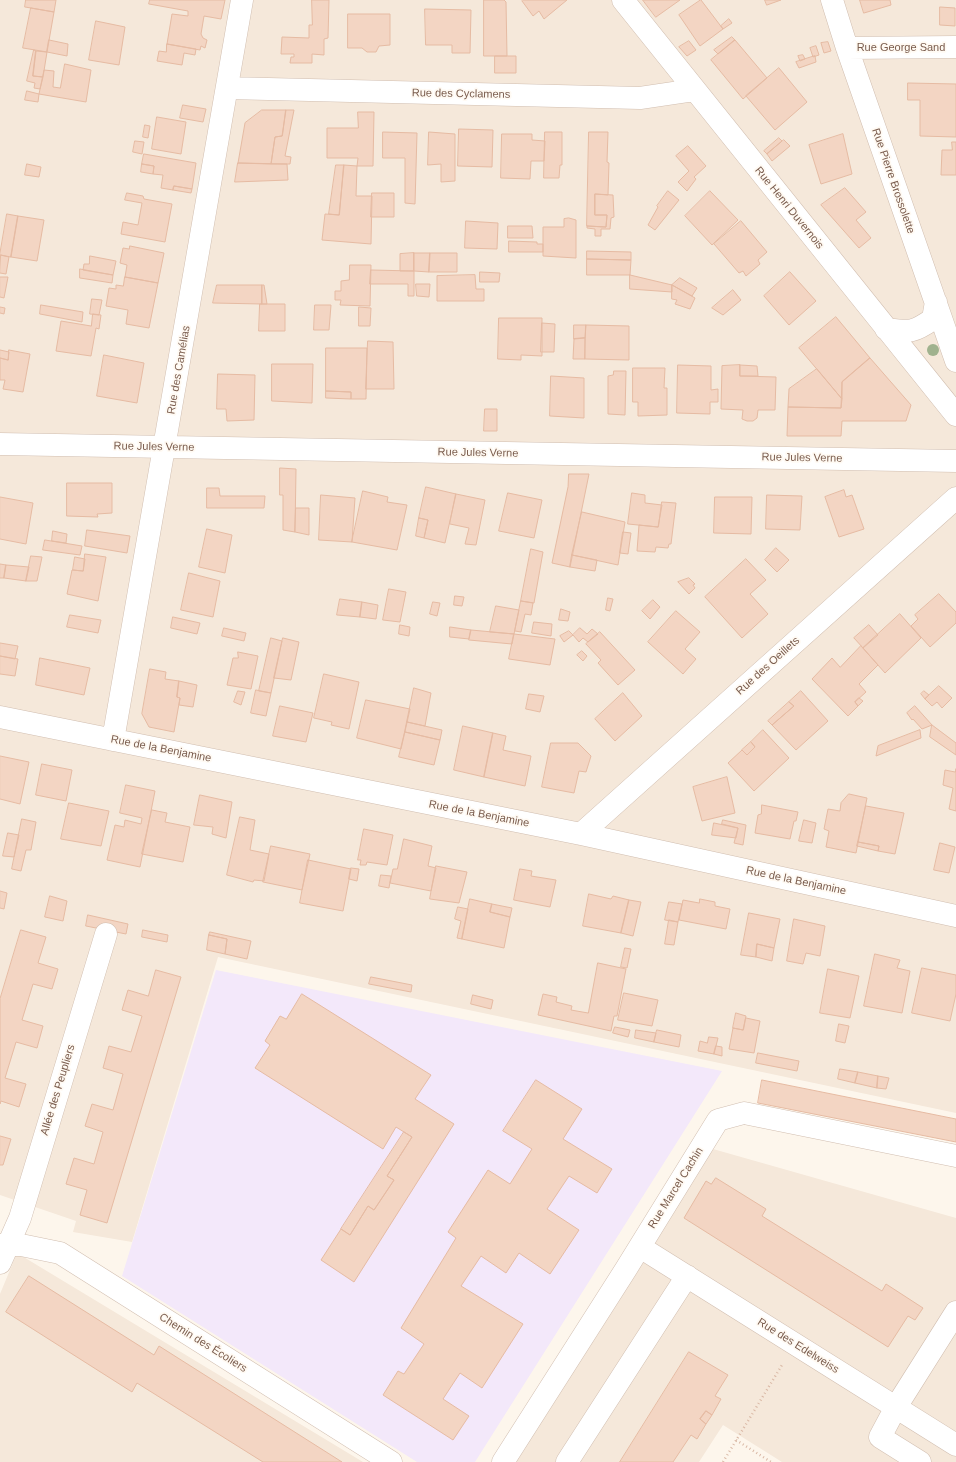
<!DOCTYPE html>
<meta charset="utf-8">
<style>
body{margin:0}
canvas{display:block;background:#fdf6ec}
</style>
<canvas width="956" height="1462"></canvas>
<script>
const context = document.querySelector('canvas').getContext('2d');
context.lineJoin = 'round';
function fill(path, color) { context.fillStyle = color; context.fill(path, 'evenodd'); }
function trace(path, color, width, dash) { context.strokeStyle = color; context.lineWidth = width; context.lineCap = dash ? 'butt' : 'round'; context.setLineDash(dash || []); context.stroke(path); }
function write(font, color, halo, rows, align = 'center') {
  context.font = font + ' Helvetica,sans-serif'; context.lineWidth = 3.5; context.setLineDash([]); context.textBaseline = 'middle'; context.strokeStyle = halo; context.fillStyle = color; for (const [text, x, y, turn = 0] of rows) {
    context.save(); context.translate(x, y); context.rotate((+turn || 0) * Math.PI / 180); context.textAlign = isNaN(turn) ? turn : align; if (halo) context.strokeText(text, 0, 0); context.fillText(text, 0, 0); context.restore();
  }
}
fill(new Path2D(`
 M0,0h956v1113l-738,-156 -86,285 -59,-10 3,-11 -76,-26z
 M713,1149l243,69v244h-174l-59,-37 -24,37h-189z
 M17,1253l346,209h-363v-168z`), '#f5e8da');
fill(new Path2D(`
 M216,970l506,101 -247,391h-58l-295,-186z`), '#f3e8fa');
const building = new Path2D(`
 M26,0h30l-2,12 -29,-5z
 M150,0h75l-4,19 -17,-3 -3,18 2,4 4,2 -2,8 -4,-2 -1,4 -33,-6 5,-30 16,2v-5l-39,-7z
 M312,0h17l-1,38 -4,1v16l-12,-1v9h-22l1,-6h3v-3h-13l1,-17 27,1v-13h3z
 M484,0h20l2,2 1,54h-23z
 M523,0h44l-23,19 -5,-8 -6,5 -11,-15z
 M643,0h37l-24,17z
 M701,0l22,29 -23,17 -21,-31z
 M765,0h16l-14,5z
 M860,0h30l1,5 -27,8z
 M940,7l15,1v18l-15,-1z
 M31,8l23,4 -7,40 -24,-4z
 M425,9l46,1 -1,43h-18v-8h-26z
 M348,14h42v31l-11,1 -3,6h-9l-5,-4h-14z
 M729,19l3,4 -9,6 -2,-3z
 M96,21l29,6 -6,38 -30,-5z
 M732,37l3,3 -17,14 -4,-4z
 M49,40l19,4 -1,12 -20,-4z
 M735,40l32,38 -24,21 -32,-39z
 M689,41l7,9 -9,6 -8,-9z
 M828,42l3,9 -7,2 -3,-10z
 M167,44l29,5 -1,6 -11,-2 -2,12 -25,-4 2,-10 7,1z
 M816,46l3,9 -6,2 -3,-9z
 M34,50l2,1 -3,25 10,1 -3,12 -6,-1 1,-5 -8,-2z
 M36,51l11,1 -4,25 -10,-1z
 M803,55l2,4 -5,2 -2,-5z
 M495,56h21v17h-21z
 M815,56l1,6 -17,6 -3,-6z
 M65,64l26,6 -5,32 -47,-8 5,-24 10,1 -1,16 7,1z
 M779,68l28,34 -32,28 -29,-34z
 M908,83l48,1v53l-36,-1v-36h-12z
 M27,91l12,3 -1,8 -13,-2z
 M183,105l23,4 -3,13 -23,-4z
 M262,110h24l-4,26 -7,1 -4,27 -33,-1 7,-40z
 M286,110h8l-9,46 6,1 -1,7h-19l4,-27 7,-1z
 M358,112h16l-1,54h-16l1,-8h-31v-30h31z
 M157,117l29,5 -5,32 -29,-5z
 M145,125l5,1 -2,12 -5,-1z
 M459,129l34,1 -1,37 -34,-1z
 M383,132l34,1 -2,71 -10,-1v-45h-22z
 M429,132l26,2v47l-14,1v-18l-13,1z
 M545,132h17v33h-2l-1,13h-15z
 M589,132h19l-1,30 2,1 -1,32 -13,-1v21h12l-1,12 -19,-1z
 M502,134h30v6l13,1 -1,20h-13l-1,18 -29,-1z
 M843,134l9,40 -31,10 -12,-39z
 M779,138l3,3 -15,13 -3,-3z
 M784,140l6,6 -18,15 -5,-7z
 M135,141l9,1 -2,12 -9,-2z
 M952,142h4v33h-15l1,-25h10z
 M688,146l18,20 -12,11 2,2 -9,12 -9,-9 11,-11 -13,-15z
 M144,154l52,9 -4,26 -18,-3 -1,4 -12,-2 2,-13 -10,-1 1,-8 -12,-2z
 M238,163l49,1 1,16 -53,2z
 M27,164l14,3 -2,10 -14,-2z
 M142,164l12,2 -1,8 -12,-2z
 M336,165h8l-5,50 -10,-1z
 M344,165l13,1 -1,30h16l-1,48 -49,-4 3,-26 14,1z
 M174,186l18,3 -1,4 -18,-3z
 M845,188l21,24 -10,8 15,18 -12,10 -38,-43z
 M668,191l11,9 -24,30 -7,-5 10,-18 -1,-1z
 M710,191l28,29 -26,25 -27,-29z
 M127,193l16,3 1,3 28,5 -7,38 -44,-8 2,-12 15,3 4,-22 -17,-3z
 M372,193h22v24h-23z
 M595,194l18,1 1,22 -3,1 -1,11h-9v7h-6v-7l-8,-1v-2l19,1 1,-12h-12z
 M7,214l11,2 -7,41 -11,-2z
 M18,216l26,4 -7,41 -26,-4z
 M569,218l7,2v38l-33,-2v-29h21v-8z
 M466,221l32,2 -1,26 -32,-1z
 M741,221l26,31 -9,8 2,4 -14,12 -3,-5 -4,2 -25,-29z
 M508,226h24l1,12h-25z
 M509,241l28,1v2h6v8h-34z
 M130,246l34,7 -6,30 -33,-6 2,-12 -7,-2 3,-15 6,1z
 M587,251l44,1v8l-44,-1z
 M414,253h16l-1,19 -15,-1z
 M414,253v18h-14v-17z
 M430,253h27v19h-28z
 M1,255l8,2 -3,17 -6,-1z
 M90,256l26,5 -3,14 -30,-5 1,-6h5z
 M587,259l44,1 -1,15h-43z
 M350,265h21l-1,41 -30,-1 1,-5h-6v-9h6v-10l8,-1z
 M80,269l33,6 -1,8 -32,-5z
 M371,270l43,1v25h-6v-12h-38z
 M480,272l20,1 -1,9h-19z
 M790,272l26,29 -27,24 -25,-29z
 M475,275l1,14h8v12h-47v-25z
 M630,275l42,10v7l-42,-3z
 M0,277h8l-4,21 -4,-1z
 M125,277l33,6 -9,45 -23,-4 2,-14 -22,-4 3,-18 7,1v-4l7,1z
 M680,278l17,10 -5,8 -20,-11z
 M416,284h14l-1,13 -12,-1z
 M217,285h45v19l-49,-1z
 M262,285h2l3,19h-5z
 M672,285l23,13 -5,11 -15,-5 2,-4 -5,-1z
 M733,290l8,10 -18,15 -11,-7z
 M92,299l10,1 -3,15 -9,-1z
 M260,304h25v27h-26z
 M41,305l42,7 -1,10 -42,-8z
 M315,305h16l-2,25h-15z
 M0,307l5,1 -1,6 -4,-1z
 M359,307l12,1 -1,18h-11z
 M93,314l8,1 -2,14 -3,-1 -5,28 -35,-5 5,-30 30,5z
 M836,317l34,41 -28,24v17l-43,-51z
 M499,318h43v38l-21,-1v5l-23,-1z
 M542,323l13,1 -1,28h-13z
 M574,325h12l-1,13 -11,1z
 M586,325l43,1v34l-44,-1z
 M585,338v21h-12l1,-20z
 M368,341l25,1 1,47h-28z
 M326,348h41l-1,51h-15v-7l-25,-1z
 M0,350l9,2 -1,8 -8,-2z
 M9,350l21,4 -7,38 -20,-3 2,-9h-5v-22l8,2z
 M104,355l40,8 -7,40 -40,-7z
 M870,358l41,47 -5,16h-64l-1,15h-54l1,-29 53,1 1,-26z
 M272,364h41l-1,39 -40,-2z
 M678,365l33,1v24l7,-1v13h-8v12l-33,-1z
 M740,365v11l36,1 -1,33h-17l-1,8 -4,3h-6l-5,-2 1,-9 -22,-1 1,-43z
 M740,365l17,1 1,10h-18z
 M633,368h32l-1,20h3v27l-29,1v-14h-5z
 M817,369l25,30 -1,9 -53,-1 1,-18z
 M614,371h12l-1,44 -17,-1v-38l5,-1z
 M218,374l37,1 -1,45 -27,1 -1,-12h-9z
 M551,376l33,2v40l-34,-2z
 M326,391l25,1v7l-25,-1z
 M485,409h12v22h-13z
 M280,468l16,1 -1,63 -12,-2v-35h-3z
 M569,474h20l-19,93 -18,-4 16,-76z
 M67,483h45v30l-15,1 1,3 -31,-1z
 M426,487l30,7 -11,49 -21,-5 4,-18 -9,-2z
 M207,488h12l1,8h45l-1,12h-57z
 M844,490l2,7 6,-2 12,34 -25,8 -14,-40z
 M363,491l25,6 -1,5 20,3 -10,45 -45,-8z
 M508,493l34,7 -8,38 -35,-7z
 M632,493l13,2v8l17,2 -4,22 -30,-3z
 M456,494l29,6 -9,45 -11,-1 4,-16 -19,-4z
 M321,495l34,3 -3,44 -33,-2z
 M767,495l35,1 -2,34 -34,-1z
 M0,497l33,6 -7,41 -26,-5z
 M715,497h37l-1,37 -37,-1z
 M662,502l14,1 -5,41h-2l-1,4 -12,-1 -1,5 -18,-1 2,-26 19,2z
 M296,508h13v27l-14,-3z
 M582,512l43,10 -7,43 -46,-10z
 M419,518l9,2 -4,18 -8,-2z
 M207,529l25,6 -7,38 -26,-6z
 M87,530l43,6 -3,17 -42,-7z
 M53,531l14,3 -1,9 -14,-2z
 M623,532l8,1 -3,21 -8,-1z
 M45,540l37,6 -2,9 -37,-5z
 M776,548l13,12 -12,12 -12,-12z
 M531,549l12,3 -9,51 -13,-2z
 M85,554l21,3 -8,44 -31,-7 5,-24 11,1z
 M572,555l25,5 -2,11 -25,-4z
 M31,556l11,1 -5,24h-11z
 M75,557l10,2 -2,12 -10,-1z
 M746,559l20,21 -16,14 18,20 -26,24 -37,-41z
 M0,564l6,1 -2,13h-4z
 M6,565l23,2 -3,14 -22,-3z
 M189,573l31,8 -7,36 -32,-7z
 M689,578l6,6 -2,1 2,3 -6,6 -11,-12z
 M389,589l17,3 -6,30 -17,-2z
 M939,594l17,18v11l-26,24 -19,-21 7,-7 -3,-4z
 M455,596l9,1 -2,9 -8,-1z
 M608,598l5,1 -3,12 -4,-1z
 M340,599l22,3 -2,15 -23,-2z
 M653,600l7,7 -10,12 -8,-8z
 M521,601l12,2 -2,12 -6,-1 -4,18 -6,-1z
 M362,602l16,3 -2,14 -16,-2z
 M433,602l7,1 -3,13 -7,-2z
 M496,606l23,4 -5,24 -24,-2z
 M561,609l9,3 -2,9 -9,-1z
 M676,611l24,21 -15,17 11,10 -13,15 -35,-32z
 M900,614l21,24 -36,35 -22,-25z
 M70,615l31,5 -3,13 -31,-6z
 M173,617l27,6 -3,11 -26,-6z
 M534,622l18,2 -1,12 -19,-3z
 M400,625l10,2 -1,9 -10,-2z
 M869,625l9,10 -15,13 -9,-10z
 M450,627l21,3 -2,9 -19,-2z
 M224,628l22,5 -2,8 -22,-5z
 M580,628l7,6 5,-5 6,5 -10,8 -5,-4 -4,4 -6,-7z
 M471,630l43,4 -2,10 -43,-4z
 M569,631l4,4 -9,7 -4,-6z
 M600,632l35,38 -17,15 -20,-22 3,-3 -15,-16z
 M514,634l41,5 -5,26 -41,-6z
 M271,638l11,3 -11,52 -12,-2z
 M283,638l16,4 -8,38 -17,-2z
 M0,643l18,3 -3,13 -15,-3z
 M861,646l17,19 -19,19 7,8 -11,10 3,4 -10,10 -36,-37 20,-21 8,9z
 M582,651l5,5 -4,5 -6,-6z
 M238,652l20,4 -7,33 -24,-4 6,-27h5z
 M0,656l18,3 -3,17 -15,-2z
 M40,658l50,10 -6,27 -48,-10z
 M150,669l16,3 -1,7 14,2 -2,16 3,1 -6,34 -25,-5 -7,-13z
 M324,674l35,8 -10,47 -18,-4 1,-3 -18,-4z
 M179,681l18,4 -4,22 -14,-2 1,-7 -3,-1z
 M939,686l13,12 -10,10 -5,-6 -5,4 -7,-7z
 M414,688l17,5 -6,33 -18,-4z
 M256,690l15,3 -5,23 -15,-3z
 M238,691l7,1 -4,13 -7,-3z
 M801,691l27,30 -32,29 -24,-25 22,-19 -5,-4z
 M924,691l5,4 -4,4 -4,-5z
 M623,693l19,23 -27,25 -20,-22z
 M529,694l15,2 -4,16 -14,-3z
 M859,698l4,3 -5,5 -3,-4z
 M366,700l44,9 -9,40 -44,-11z
 M789,702l5,4 -22,19 -4,-4z
 M280,706l33,7 -7,29 -33,-6z
 M915,706l17,19 -10,4 -9,-10 -1,1 -5,-7z
 M407,722l35,8 -2,10 -35,-8z
 M932,725l24,18v12l-26,-18z
 M463,726l30,7 -9,44 -30,-7z
 M763,730l26,28 -35,33 -26,-28 14,-13 5,5 8,-8 -4,-5z
 M920,730l1,8 -45,18 2,-10z
 M405,732l35,8 -6,25 -35,-8z
 M493,733l13,3 -3,14 28,6 -6,30 -41,-9z
 M751,742l4,5 -8,8 -5,-5z
 M551,743h27l13,13 -5,16 -7,-1 -5,22 -32,-6z
 M0,756l29,6 -9,42 -20,-5z
 M42,764l30,6 -6,31 -30,-6z
 M956,769v42l-7,-2 4,-21 -10,-3 2,-15 10,2z
 M727,777l8,36 -33,8 -9,-34z
 M126,785l29,6 -15,76 -33,-7 8,-35 9,2 1,-7 16,4 1,-6 -22,-5z
 M849,794l18,4 -11,55 -30,-6 3,-16 -5,-2 4,-20 12,2 1,-8z
 M200,795l32,7 -6,36 -14,-4 1,-7 -19,-2z
 M69,803l40,8 -8,35 -40,-7z
 M762,805l36,7 -2,9h-2l-4,18 -35,-6 3,-18 3,-1z
 M866,806l38,7 -9,41 -17,-3 1,-5 -21,-4z
 M152,810l15,3 -2,9 25,5 -7,35 -41,-8z
 M240,817l15,3 -5,30 19,4 -5,27 -10,-1 -1,2 -26,-7z
 M22,819l14,3 -5,28h-5l-5,21 -9,-2z
 M723,820l23,5 -3,20 -9,-2 4,-15 -16,-4z
 M804,820l12,3 -4,20 -13,-2z
 M714,823l24,5 -2,10 -24,-3z
 M364,829l29,6 -6,30 -20,-3 -1,3h-6l1,-5h-3z
 M8,833l11,2 -5,22 -11,-1z
 M404,839l28,7 -4,20 8,2 -5,23 -41,-8 3,-14h4z
 M858,842l21,4 -1,5 -21,-5z
 M940,843l15,4 -6,26 -15,-3z
 M271,846l39,8 -8,36 -39,-8z
 M308,860l43,9 -8,42 -43,-8z
 M436,866l31,6 -8,31 -29,-4z
 M351,868l8,1 -2,12 -8,-2z
 M520,869l12,2 -1,5 25,4 -6,27 -36,-7z
 M381,875l10,1 -2,12 -10,-2z
 M0,891l7,2 -3,16 -4,-1z
 M589,894l22,5 2,-3 16,4 -8,33 -38,-7z
 M50,896l17,5 -4,20 -18,-4z
 M470,899l22,5 -2,8 20,5 -6,31 -42,-9z
 M700,899l15,3v4l15,3 -4,20 -47,-9 4,-20 16,3z
 M629,900l12,2 -8,34 -12,-3z
 M669,902l13,2 -4,18 -13,-2z
 M492,904l20,4 -2,9 -20,-5z
 M458,907l10,2 -6,30 -5,-1 4,-17 -6,-2z
 M749,913l31,6 -6,29 -17,-4 -1,13 -15,-2z
 M88,915l40,9 -2,10 -40,-8z
 M794,919l31,7 -5,30 -14,-3 -3,11 -16,-3z
 M669,920l9,2 -4,23 -9,-1z
 M21,930l25,7 -8,26 20,6 -6,20 -19,-5 -11,36 21,6 -6,22 -21,-6 -11,36 21,6 -7,23 -18,-6 -1,3v-105z
 M143,930l25,5 -1,7 -25,-5z
 M210,932l41,9 -4,18 -22,-5 2,-15 -18,-4z
 M209,935l18,4 -2,15 -18,-4z
 M757,944l17,4 -2,13 -16,-4z
 M625,948l6,1 -4,19 -6,-1z
 M875,954l25,6 -3,8 13,3 -8,42 -38,-7z
 M598,963l28,6 -9,47h-3l-3,15 -73,-16 5,-21 14,3 -1,5 16,4 -1,4 17,3z
 M922,968l34,7v19l-6,27 -38,-8z
 M828,969l31,7 -9,42 -30,-5z
 M156,970l25,7 -74,246 -27,-8 7,-25 -21,-6 8,-26 20,6 9,-32 -18,-6 7,-22 21,6 10,-36 -20,-6 6,-22 22,6 11,-36 -20,-6 6,-20 20,6z
 M371,977l41,8 -1,7 -42,-8z
 M624,993l34,7 -6,26 -34,-6z
 M302,994l129,81 -16,24 39,25 -100,158 -33,-22 20,-31 9,6 18,-29 6,4 20,-30 -7,-4 25,-39 -16,-10 -13,22 -128,-81 15,-23 -5,-4 15,-25 6,3z
 M473,995l20,5 -2,9 -20,-5z
 M736,1013l10,3 -3,14 -10,-2z
 M746,1018l14,3 -6,32 -25,-4 4,-21 10,2z
 M839,1024l10,2 -4,17 -9,-2z
 M615,1027l15,3 -2,7 -15,-4z
 M636,1030l20,3 -2,9 -19,-4z
 M657,1030l24,5 -2,12 -25,-5z
 M709,1037l9,1 -4,16 -16,-3 2,-10 7,2z
 M716,1046l6,1v9l-8,-2z
 M758,1053l41,8 -2,10 -41,-8z
 M840,1069l18,3 -3,11 -17,-4z
 M858,1072l20,4 -1,12 -22,-5z
 M878,1076l11,2 -3,11 -9,-1z
 M536,1080l46,29 -19,30 49,30 -15,24 -28,-17 -22,33 32,21 -29,44 -31,-21 -13,20 -25,-17 -20,30 62,38 -41,64 -22,-15 -17,26 26,17 -16,24 -70,-45 15,-24 6,3 20,-30 -23,-16 55,-90 -8,-6 40,-62 22,14 22,-35 -29,-18z
 M762,1080l194,39v23l-198,-39z
 M404,1132l8,5 -25,39 7,4 -20,30 -6,-4 -18,29 -9,-6z
 M0,1136l11,3 -8,26h-3z
 M716,1178l50,31 -4,7 120,75 4,-7 37,24 -8,12 -7,-4 -20,31 -204,-129 22,-37 5,3z
 M29,1276l125,79 5,-9 183,116h-79l-126,-79 -5,9 -126,-80z
 M689,1352l39,23 -13,21 6,3 -9,16 -6,-4 -6,8 6,5 -9,15 -6,-4 -18,27h-53z
 M706,1411l6,4 -6,9 -6,-5z`);
fill(building, '#f3d5c3');
trace(building, '#e6bba3', 1);
const minor = new Path2D(`
 M623,0l333,415
 M832,0l15,48 109,313
 M847,48l109,-1
 M227,88l413,10 54,-8
 M886,329c24,3 27,4 47,-10l3,-17
 M0,444l956,17
 M0,717l581,117 375,82
 M113,740l129,-740
 M581,834l375,-336
 M106,934l-86,284 -12,27h13l39,8 331,209
 M0,1245h8l-8,18
 M640,1247l316,198
 M503,1462l123,-193 92,-149 26,-7 212,43
 M567,1462l120,-186
 M920,1462l-40,-25 16,-30 60,-95`);
trace(minor, '#d1beb0', 23);
trace(new Path2D(`
 M736,1440l35,22
 M723,1462l59,-97`), '#d9b8a5', 2.5, [1, 3]);
trace(minor, '#fff', 22);
context.fillStyle = '#a0b28e';
for (const [x, y] of [
 [933,350]
]) { context.beginPath(); context.arc(x, y, 6, 0, 2 * Math.PI); context.fill(); }
write('11px', '#7a5c4d', '#fffaf3', [
 ["Rue George Sand",901,48],
 ["Rue des Cyclamens",461,94,1],
 ["Rue Pierre Brossolette",893,181,71],
 ["Rue Henri Duvernois",789,208,51],
 ["Rue des Camélias",179,370,-80],
 ["Rue Jules Verne",154,447,1],
 ["Rue Jules Verne",478,453,1],
 ["Rue Jules Verne",802,458,1],
 ["Rue des Oeillets",768,666,-42],
 ["Rue de la Benjamine",161,749,11],
 ["Rue de la Benjamine",479,814,11],
 ["Rue de la Benjamine",796,881,12],
 ["Allée des Peupliers",58,1090,-73],
 ["Rue Marcel Cachin",676,1188,-58],
 ["Chemin des Écoliers",203,1343,32],
 ["Rue des Edelweiss",798,1346,32]
]);
</script>
